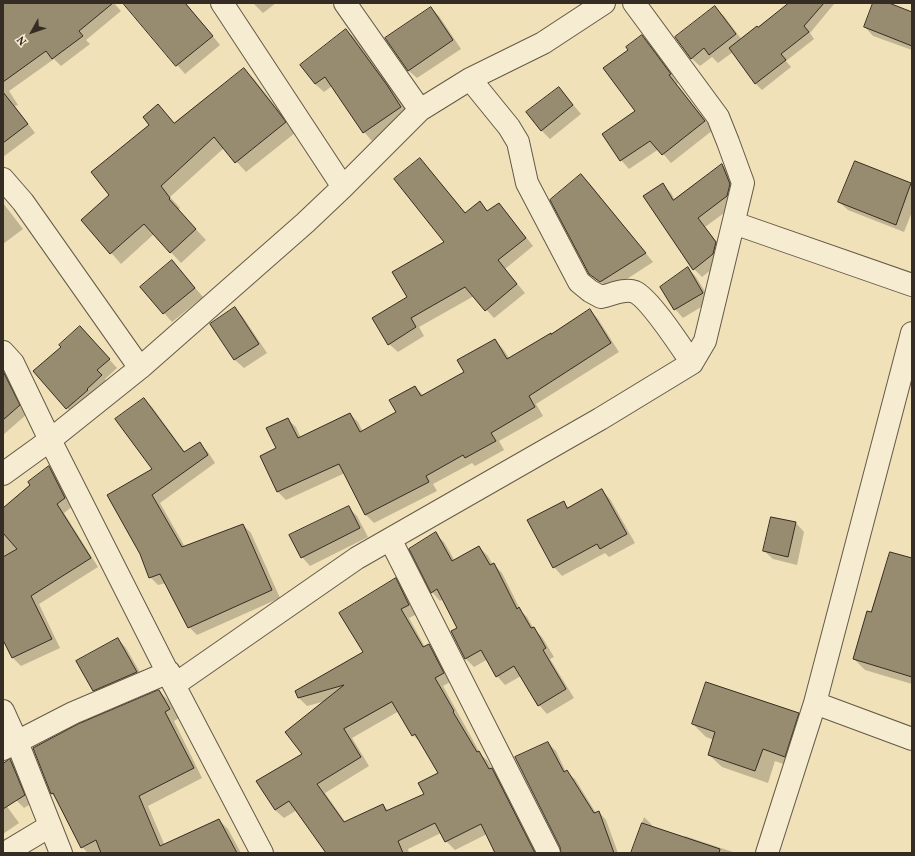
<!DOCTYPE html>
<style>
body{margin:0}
#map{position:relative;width:915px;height:856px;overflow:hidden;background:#f1e1b8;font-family:Vollkorn,serif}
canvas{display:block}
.frame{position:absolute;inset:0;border:4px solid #352d23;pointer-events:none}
.north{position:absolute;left:12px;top:12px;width:40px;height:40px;-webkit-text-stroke:3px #f6ecd1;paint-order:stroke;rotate:230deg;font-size:11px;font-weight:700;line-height:16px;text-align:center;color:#352d23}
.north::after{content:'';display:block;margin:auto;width:14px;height:18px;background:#352d23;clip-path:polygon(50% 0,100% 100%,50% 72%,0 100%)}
</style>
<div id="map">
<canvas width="915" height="856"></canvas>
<div class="frame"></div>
<div class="north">N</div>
</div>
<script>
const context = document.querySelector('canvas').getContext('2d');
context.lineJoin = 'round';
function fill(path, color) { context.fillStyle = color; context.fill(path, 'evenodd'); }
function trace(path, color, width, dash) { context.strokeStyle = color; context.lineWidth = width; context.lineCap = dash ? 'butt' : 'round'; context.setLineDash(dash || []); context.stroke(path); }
fill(new Path2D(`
 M3,3h111l7,8 -35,29 4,4 -29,22 -7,-7 -45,32 9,14 -3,1 20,27 -32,24z
 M164,3h22l34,42 -35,29 -44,-51z
 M253,3h23l-13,10z
 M790,3l44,1 -24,29 4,6 -28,22 5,6 -29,23 -6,-6 -23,-32 -15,11 -6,-6 -12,9 -9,-8 24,-50 9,8 18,24z
 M874,3h12l26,10v37l-39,-14 -8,-9z
 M431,8l8,8 22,33 -44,29 -9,-8z
 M346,30l9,8 40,56 14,21 -37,26 -8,-9 -32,-46 -8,6 -9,-8z
 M642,37l9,8 27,38 -1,1 36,46 -42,33 -12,-14 -30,20 -8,-9 15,-48 -6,-62z
 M244,69l10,10 33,42 8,12 -49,39 -22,-24 -54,49 10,11 -2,2 28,30 -25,23 -27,-29 -33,30 -39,-44 29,-24 40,-71 6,-20 18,19z
 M559,88l22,26 -31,25 -9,-9z
 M420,159l8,9 38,45 13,-10 9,8 11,-7 8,9 26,33 -28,23 20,24 -31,25 -20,-22 -55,31 5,9 -26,16 -9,-8 19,-47 37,-55z
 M855,162l57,23v27l-8,20 -56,-22 -9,-8z
 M722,165l8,8 8,20 -3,12 -30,22 19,24 -3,11 -19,15 -8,-8 -31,-84 8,8 4,7z
 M581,176l9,8 63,78 -43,28 -20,-17z
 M3,203l20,26 -20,15z
 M688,268l8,9 15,24 -28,17 -8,-9z
 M180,270l23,27 -31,25 -31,-35z
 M235,308l8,9 24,36 -23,15 -9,-8 -24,-36z
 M590,310l8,9 21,33 -83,52 7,12 -44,25 5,9 -29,16 -3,-3 -39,21 4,7 -63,32 -8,-8 -21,-42 -59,27 -8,-8 -17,-36 16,-7 10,-30 9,8 5,11 49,-24 8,8 5,10 35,-20 17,-25 9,9 41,-23 30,-33 8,9 7,10 41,-24z
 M88,336l29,32 -12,11 4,5 -34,33 -8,-9z
 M3,372l8,9 16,33 -24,21z
 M144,399l8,8 33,45 15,-8 8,8 7,11 -55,40 25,44 58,-22 8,8 29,65 -83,37 -8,-8 -23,-44 -8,2 -8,-8 -9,-24 13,-83z
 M49,468l8,8 16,30 -9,7 34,54 -59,37 21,44 -39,18 -8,-8 -10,-21v-128z
 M602,490l8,9 25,44 -26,14 -4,-4 -43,23 -8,-9 9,-65 6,6z
 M349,508l8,8 11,21 -58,29 -8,-9z
 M796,523l8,9 -7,33 -24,-6 -9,-8z
 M435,534l9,8 11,19 24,-14 9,9 5,9h1l8,8 19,38 6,6 7,12 8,8 12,20 -4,2 24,39 -27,16 -8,-9 -18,-29 -16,9 -8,-9 -9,-17 -14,8 -8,-8 -8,-31 -15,-29 -3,2 -8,-9z
 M912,559v125l-47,-14 -11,-11 18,-46z
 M396,580l8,8 13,26 -8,4 16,29 4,-2 8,8 15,28 -9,5 38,69 7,6 4,8 8,9 38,75h-41l-10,-19 -32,16 -9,-9 -5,-8 -33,16 1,4h-79l-33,-43 -13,8 -9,-8 28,-56 23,-53 -19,5 -9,-9 67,-44zM399,711l14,24 9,9 18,29 -15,22 -36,16 -6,-6 -37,18 -21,-30 44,-27 -17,-28z
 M118,639l8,9 19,33 -43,18 -8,-9z
 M159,691l9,9 11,18 -5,3 28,57 -54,28 17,40 54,-26 9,9 13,24h-138l-1,-2 -4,2h-10l-6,-6 -24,-47 -6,-6 -18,-46z
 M798,714l13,12 -14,43 -22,-8 -7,22 -46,-16 -13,-12 5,-15 -8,-3 -13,-13z
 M548,743l8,8 10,21 9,7 21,34 3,-1 7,8 12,33h-56z
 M10,760l8,8 14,35 -8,5 -8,-8 -13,-20v-18z
 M3,801l16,22 -16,11z
 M644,817l7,7 2,4 31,10 1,-2 51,17h-104z`), '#0003');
const building = new Path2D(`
 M3,3h110l-34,28 4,5 -31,23 -6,-8 -43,31z
 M123,3h62l28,33 -37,30z
 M789,3h35l-20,23 5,6 -28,22 5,6 -31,24 -26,-36 28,-22 1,1z
 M873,3h16l23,9v34l-48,-19z
 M715,6l21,28 -27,21 -5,-7 -13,11 -16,-22z
 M431,7l22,33 -45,31 -23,-33z
 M346,29l41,56 14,22 -38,26 -38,-56 -10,7 -15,-19z
 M642,35l29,39 -2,1 36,46 -43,34 -12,-14 -30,20 -18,-27 33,-23 -32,-43 25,-18 -2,-3z
 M244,68l33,42 9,12 -51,41 -21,-26 -53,49 9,12 -1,1 27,30 -26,24 -26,-29 -34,30 -29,-34 28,-25 -18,-23 58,-47 -6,-8 15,-13 16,19z
 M559,87l14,18 -32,26 -15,-19z
 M3,92l25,32 -25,19z
 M420,158l45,55 15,-12 7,10 12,-8 27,35 -28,22 19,24 -32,27 -20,-24 -54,31 5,9 -28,18 -16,-27 35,-21 -15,-25 52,-30 -50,-63z
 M855,161l56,22 -15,42 -58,-23z
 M722,164l8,20 -3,12 -29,22 18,24 -3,12 -20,16 -50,-74 20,-13 10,17z
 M581,174l65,79 -46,29 -11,-8 -39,-74z
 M172,260l23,28 -32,26 -23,-27z
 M688,267l15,26 -29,17 -14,-23z
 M235,307l24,37 -25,16 -24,-36z
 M590,309l21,34 -82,53 6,11 -44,26 5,8 -31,17 -2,-3 -37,21 3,6 -64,33 -26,-51 -62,28 -17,-36 16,-8 -10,-20 22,-10 10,20 52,-25 10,19 36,-20 -7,-12 26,-14 6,10 43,-24 -7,-12 38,-21 12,20 44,-26v1z
 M80,326l30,33 -13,11 5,5 -15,14 1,1 -22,19 -33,-38 28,-24 -2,-2z
 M3,371l17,34 -17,15z
 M144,398l40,54 16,-10 8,13 -56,40 30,52 61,-23 29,66 -84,38 -28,-54 -11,4 -9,-24 -33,-59 45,-26 -37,-50z
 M49,466l16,32 -8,6 34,54 -60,38 21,43 -40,19 -9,-18v-83l14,-8 -14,-16v-25l27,-23 -2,-3z
 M602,489l25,45 -27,15 -3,-5 -44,24 -26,-48 37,-19 3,7z
 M349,506l11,22 -59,30 -12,-23z
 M771,517l25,5 -8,35 -25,-6z
 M436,532l16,29 27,-15 11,19 4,-2 23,46 2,-2 12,21 3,-1 12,21 -3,2 23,39 -28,17 -24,-40 -18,11 -15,-27 -16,9 -14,-28 6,-3 -20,-39 -6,4 -22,-44z
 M890,552l22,6v119l-59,-18 14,-48 4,1z
 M396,578l13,27 -8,4 22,38 6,-3 15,29 -9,5 19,33 -1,1 24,40 2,-1 10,18 3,-1 43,85h-40l-14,-29 -36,18 -10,-19 -37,18 5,12h-77l-37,-52 -14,9 -19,-29 46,-27 -17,-22 59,-47 -46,13 -3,-7 68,-39 -24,-39zM392,702l20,34 3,-2 23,39 -20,10 6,11 -38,17 -3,-7 -39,18 -27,-38 44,-27 -17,-28z
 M118,638l19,34 -44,19 -17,-30z
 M706,682l93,31 -14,44 -22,-8 -8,22 -47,-16 7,-23 -23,-8z
 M159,690l11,19 -5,3 29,56 -55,28 21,50 59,-27 18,34h-136l-5,-13 -15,8 -28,-55 -2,1 -18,-46 45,-24z
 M548,742l16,30 3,-2 27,43 5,-2 15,42h-53l-1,-6 -45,-90z
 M10,759l15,36 -22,14v-45z
 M642,823l78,26 -1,4h-88z`);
fill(building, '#978b70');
trace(building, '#352d23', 1);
const street = new Path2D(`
 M222,3l121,184
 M345,3l75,107
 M604,3l-61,40 -73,36 -50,31 -77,77 -38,36 -165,145 -90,72 124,245 183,-127 243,-139 92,-56 13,-22 38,-158 -15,-41 -10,-25 -84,-114
 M470,79l39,48 9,15 9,41 52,99 11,9 11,6c10,-2 24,-9 34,-5 15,7 46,55 57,71
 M3,179l20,23 117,166
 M734,223l178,62
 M912,333l-97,370 97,36
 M3,352l10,11 37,77 -47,34
 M390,539l159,314
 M174,685l88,168
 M3,711l14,31 44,111
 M3,749l70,-36 96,-41
 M5,853l45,-27
 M767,853l48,-150`);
trace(street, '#645a48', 24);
trace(street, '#f6ecd1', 22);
</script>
